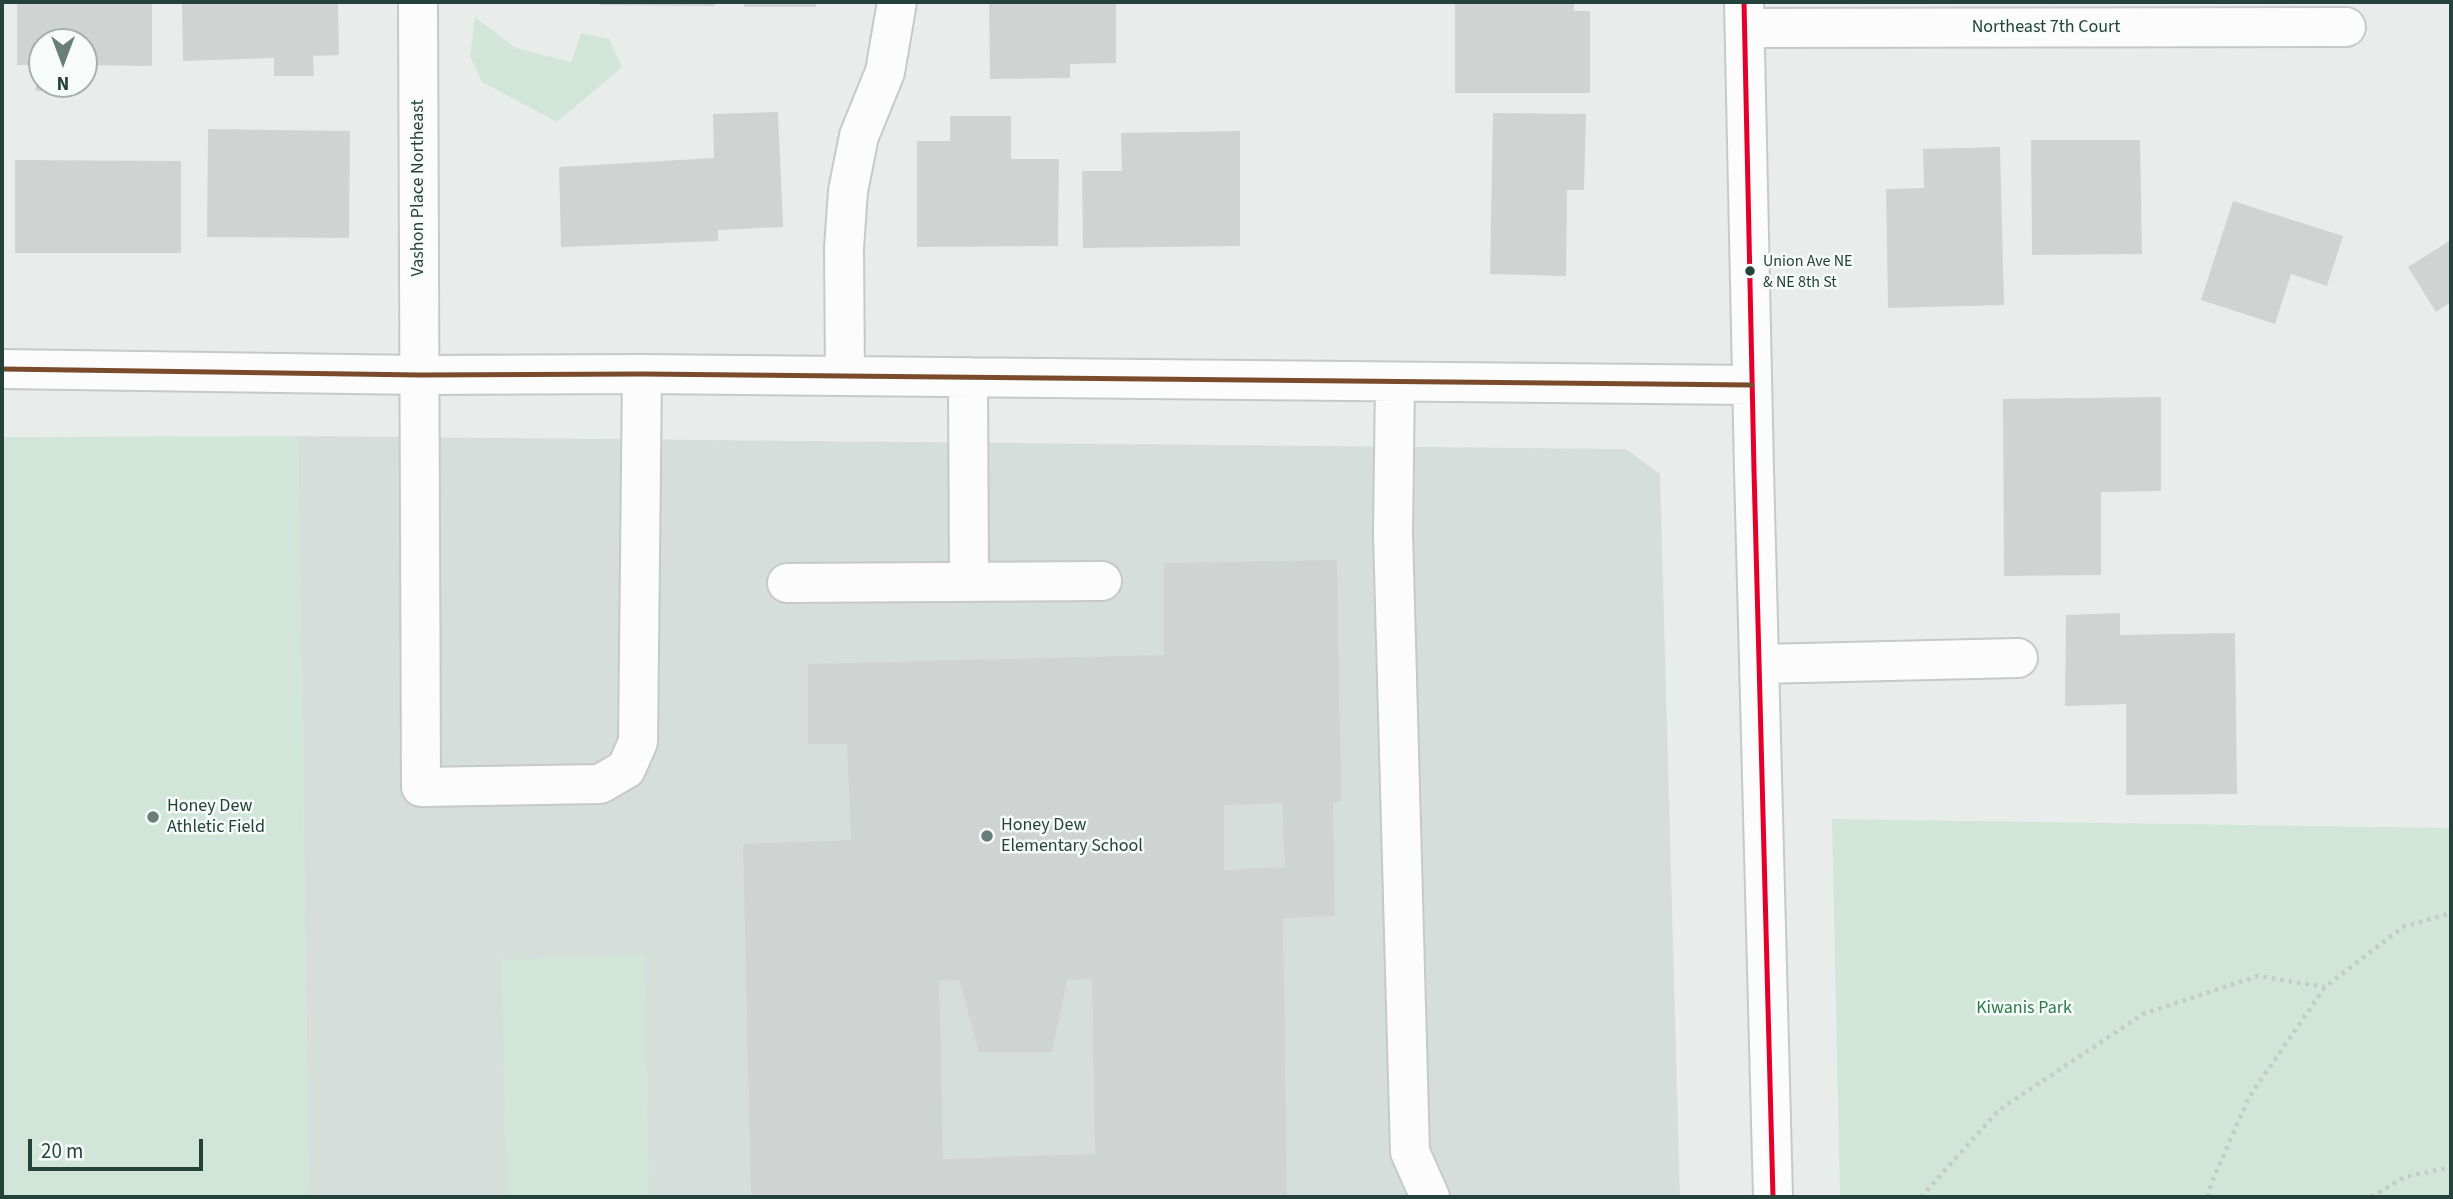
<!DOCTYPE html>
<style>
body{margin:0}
#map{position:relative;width:2453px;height:1199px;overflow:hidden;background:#e8edeb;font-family:"Source Sans 3",sans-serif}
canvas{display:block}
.frame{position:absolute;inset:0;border:4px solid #24423a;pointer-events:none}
.north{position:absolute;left:28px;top:28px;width:70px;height:70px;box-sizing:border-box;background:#f7fbf9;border:2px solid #a3b1ad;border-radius:50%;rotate:180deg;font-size:19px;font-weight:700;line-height:28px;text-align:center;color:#24423a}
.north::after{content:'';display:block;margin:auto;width:24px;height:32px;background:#697e78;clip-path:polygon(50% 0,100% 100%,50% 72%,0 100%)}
.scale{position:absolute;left:28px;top:1139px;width:175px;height:32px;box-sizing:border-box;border:4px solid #24423a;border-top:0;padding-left:9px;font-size:21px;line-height:24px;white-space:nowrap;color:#24423a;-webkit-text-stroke:5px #f7fbf9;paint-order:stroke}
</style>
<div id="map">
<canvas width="2453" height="1199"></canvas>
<div class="frame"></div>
<div class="north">N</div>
<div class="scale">20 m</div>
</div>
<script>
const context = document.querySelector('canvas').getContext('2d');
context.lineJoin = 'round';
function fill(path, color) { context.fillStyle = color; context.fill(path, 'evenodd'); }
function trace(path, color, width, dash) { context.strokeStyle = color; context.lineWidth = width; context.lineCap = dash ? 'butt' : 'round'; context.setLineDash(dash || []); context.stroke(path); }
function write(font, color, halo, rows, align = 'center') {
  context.font = font + ' "Source Sans 3",sans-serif'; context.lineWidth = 5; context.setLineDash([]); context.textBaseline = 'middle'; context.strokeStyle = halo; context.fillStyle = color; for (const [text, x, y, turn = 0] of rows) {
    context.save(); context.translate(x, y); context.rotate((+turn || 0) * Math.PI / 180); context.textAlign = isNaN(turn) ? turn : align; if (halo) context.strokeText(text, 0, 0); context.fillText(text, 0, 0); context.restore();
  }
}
fill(new Path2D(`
 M298,436l1328,13 34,25 20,723h-1371z`), '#d6dedb');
fill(new Path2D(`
 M475,17l41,31 55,14 10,-29 28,6 13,28 -65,55 -75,-40 -12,-26z
 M298,436l11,761h-307v-760z
 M1832,819l619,9v369h-611z
 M644,955l5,242h-142l-6,-238z`), '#d1e6d8');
fill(new Path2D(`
 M17,2h135v64l-68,-1v-23h-42v42h42v7h-48v-26h-19z
 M182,2h156l1,53 -26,1 1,20h-40v-18l-91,3z
 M599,2h116v4l-116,-1z
 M744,2h72v5h-72z
 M989,2h127v61l-46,1v14l-80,1z
 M1455,2h119v9h16v82h-135z
 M778,112l5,115 -65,3v11l-157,6 -2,-80 155,-9 -1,-44z
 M1493,113l93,1 -2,76h-17l-1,86 -76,-2z
 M950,116h61v43h48l-1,87 -141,1v-106h33z
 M208,129l142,2 -1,107 -142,-1z
 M1240,131v115l-157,2 -1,-77h40l-1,-38z
 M2031,140h109l2,114 -110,1z
 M2000,147l4,158 -116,3 -2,-119 38,-1 -1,-39z
 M15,160l166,1v92h-166z
 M2233,201l110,35 -16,50 -36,-12 -16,50 -74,-24z
 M2451,240v62l-15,10 -28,-45z
 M2161,397v94l-60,1v83l-97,1 -1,-177z
 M1337,560l4,241 -8,2 2,113 -52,2 4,279h-536l-8,-353 108,-4 -4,-96h-39v-80l356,-9v-92zM1282,803l3,64 -61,3v-65zM1092,978l3,176 -152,5 -4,-178 20,-1 20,72h73l15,-72z
 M2120,613v22l115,-2 2,161 -111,1v-91l-61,2 1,-91z`), '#cfd4d2');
const minor = new Path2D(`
 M418,2l3,785 179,-3 26,-15 12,-27 4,-368
 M1744,2l10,468 19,727
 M1745,28l601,-1
 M2,369l418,6 222,-1 1110,11
 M845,376l-1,-128 4,-57 11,-55 26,-64 12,-70
 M968,377l1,204
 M1395,382l-2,151 17,619 20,45
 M787,583l315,-2
 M1759,664l259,-6`);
trace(minor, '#c5cac8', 42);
trace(new Path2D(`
 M1921,1197l78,-87 144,-96 115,-38 67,11
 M2208,1197l3,-13 38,-87 76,-110 78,-60 48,-14
 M2371,1197l34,-20 46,-10`), '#c3ccca', 4.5, [3.5, 5]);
trace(minor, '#fcfcfc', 38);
trace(new Path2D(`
 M1744,2l10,468 19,727`), '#e4002b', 5);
trace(new Path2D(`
 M2,369l418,6 222,-1 1110,11`), '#7a4b2a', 5);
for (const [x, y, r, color] of [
 [1750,271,6,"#24423a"],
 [153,817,7,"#697e78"],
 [987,836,7,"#697e78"]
]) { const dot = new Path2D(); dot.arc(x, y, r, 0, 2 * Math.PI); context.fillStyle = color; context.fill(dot); trace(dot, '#f7fbf9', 2.5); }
write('16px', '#24423a', '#f7fbf9', [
 ["Union Ave NE",1763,262],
 ["& NE 8th St",1763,283]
], 'left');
write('18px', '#24423a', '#f7fbf9', [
 ["Northeast 7th Court",2046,28],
 ["Vashon Place Northeast",419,188,-90]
]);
write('18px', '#24423a', '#f7fbf9', [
 ["Honey Dew",167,807],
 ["Athletic Field",167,828],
 ["Honey Dew",1001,826],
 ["Elementary School",1001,847]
], 'left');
write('18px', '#2d7a4b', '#f7fbf9', [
 ["Kiwanis Park",2024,1009]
]);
</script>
